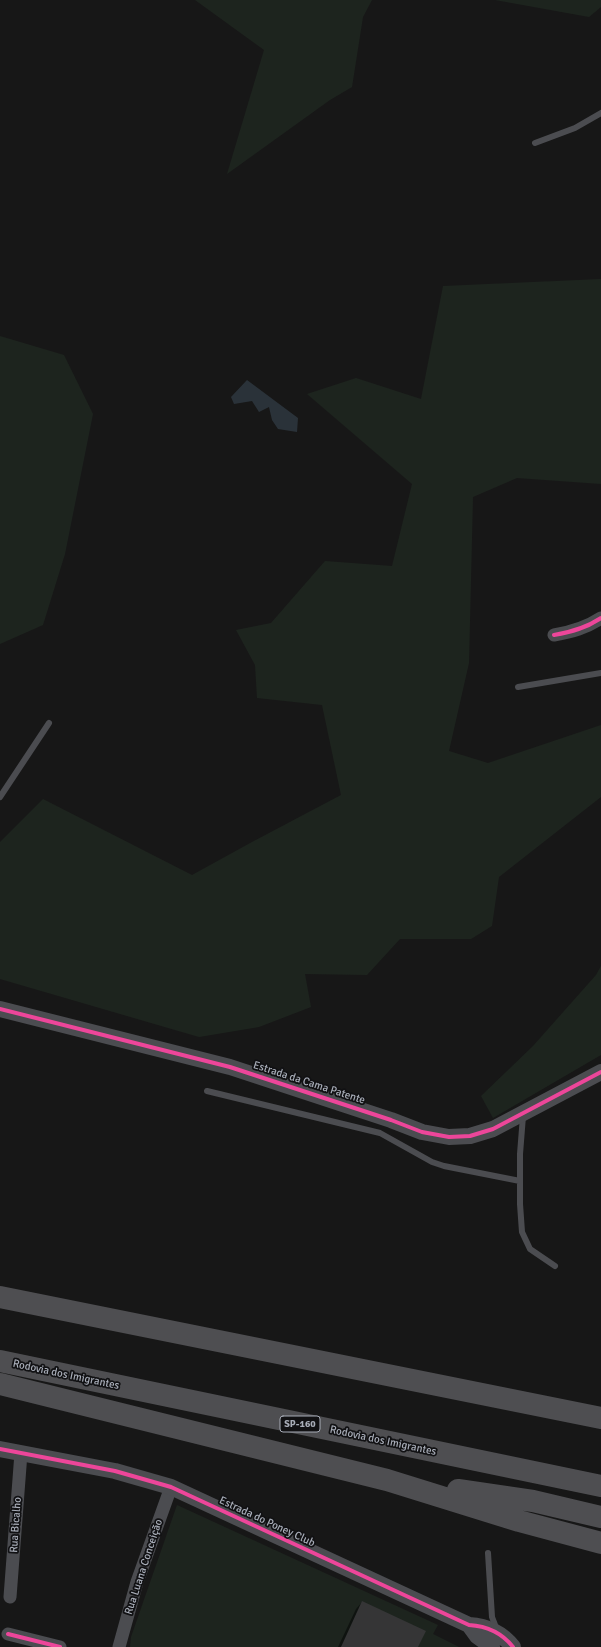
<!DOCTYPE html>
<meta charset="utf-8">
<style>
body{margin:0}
canvas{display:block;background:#171717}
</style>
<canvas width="601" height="1647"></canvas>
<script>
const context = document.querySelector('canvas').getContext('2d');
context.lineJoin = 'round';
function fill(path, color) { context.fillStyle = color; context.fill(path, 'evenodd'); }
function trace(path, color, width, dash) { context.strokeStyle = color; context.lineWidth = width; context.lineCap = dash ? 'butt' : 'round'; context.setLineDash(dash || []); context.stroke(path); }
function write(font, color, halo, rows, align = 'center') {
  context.font = font + ' Signika,sans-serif'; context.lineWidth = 3.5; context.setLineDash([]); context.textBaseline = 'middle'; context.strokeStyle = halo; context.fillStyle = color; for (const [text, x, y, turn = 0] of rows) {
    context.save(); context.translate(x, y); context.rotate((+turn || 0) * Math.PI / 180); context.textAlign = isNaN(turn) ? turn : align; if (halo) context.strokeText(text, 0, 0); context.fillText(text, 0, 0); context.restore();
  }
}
fill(new Path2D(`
 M195,0h177l-9,17 -11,70 -22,13 -103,74 37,-124z
 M495,0h106v7l-12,10z
 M601,279v205l-84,-6 -44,19 -4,166 -20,88 39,12 113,-38v72l-102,80 -7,49 -21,13h-71l-33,36 -62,-1 6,33 -52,20 -60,10 -199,-58v-137l43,-43 149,76 60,-33 89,-47 -19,-90 -65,-7 -2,-33 -19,-35 35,-7 54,-62 67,5 20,-82 -105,-90 49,-16 65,21 22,-113z
 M0,336l64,19 29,59 -28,140 -22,71 -43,19z
 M601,966v89l-108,63 -12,-22 52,-50 63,-71z
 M177,1505l261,120 -5,9 26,13h-329l1,-10z`), '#1d241e');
fill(new Path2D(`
 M247,380l51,38 -1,14 -19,-3 -6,-9 -3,-13 -10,5 -7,-11 -18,3 -3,-7z`), '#2a3239');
fill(new Path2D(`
 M362,1602l55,45h-79l18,-38z`), '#0007');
fill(new Path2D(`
 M362,1601l64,30 -8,16h-77z`), '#353536');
trace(new Path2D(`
 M535,143l40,-15 26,-15
 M518,687l83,-14
 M0,797l49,-74
 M207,1091l173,42 52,29 12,4 76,15
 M523,1116l-3,38v50l2,28 8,17 25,17
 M488,1553l4,64 5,13`), '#4b4c50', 6);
trace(new Path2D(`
 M554,635c18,-3 32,-7 47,-17
 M10,1597l11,-144
 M8,1634l52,13
 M119,1647l18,-65 34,-95`), '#4b4c50', 13);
trace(new Path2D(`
 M0,1009l230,58 161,53 31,12 27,5 21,-1 23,-7 108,-57
 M0,1449l115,22 56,16 298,138c17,1 33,8 44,22
 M469,1625l8,11 15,11`), '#4b4c50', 16);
trace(new Path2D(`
 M0,1297l601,121
 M0,1361l601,125
 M0,1384l387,96 132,41 82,22
 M458,1490l75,11 68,16`), '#4e4e51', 22);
trace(new Path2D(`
 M554,635c18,-3 32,-7 47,-17
 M0,1009l230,58 161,53 31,12 27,5 21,-1 23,-7 108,-57
 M0,1449l115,22 56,16 298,138c17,1 33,8 44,22
 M8,1634l52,13`), '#ed469a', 4);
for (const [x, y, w] of [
 [300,1424,40]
]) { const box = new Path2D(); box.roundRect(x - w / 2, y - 8, w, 16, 3); context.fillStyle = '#111113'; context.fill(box); trace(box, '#a8adb8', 1); }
write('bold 10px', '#a8adb8', null, [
 ["SP-160",300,1424]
]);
write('11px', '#a8adb8', '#111113', [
 ["Estrada da Cama Patente",309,1083,18],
 ["Rodovia dos Imigrantes",66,1375,12],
 ["Rodovia dos Imigrantes",383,1441,12],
 ["Estrada do Poney Club",267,1522,25],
 ["Rua Bicalho",16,1525,-86],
 ["Rua Luana Conceição",144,1567,-72]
]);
</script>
